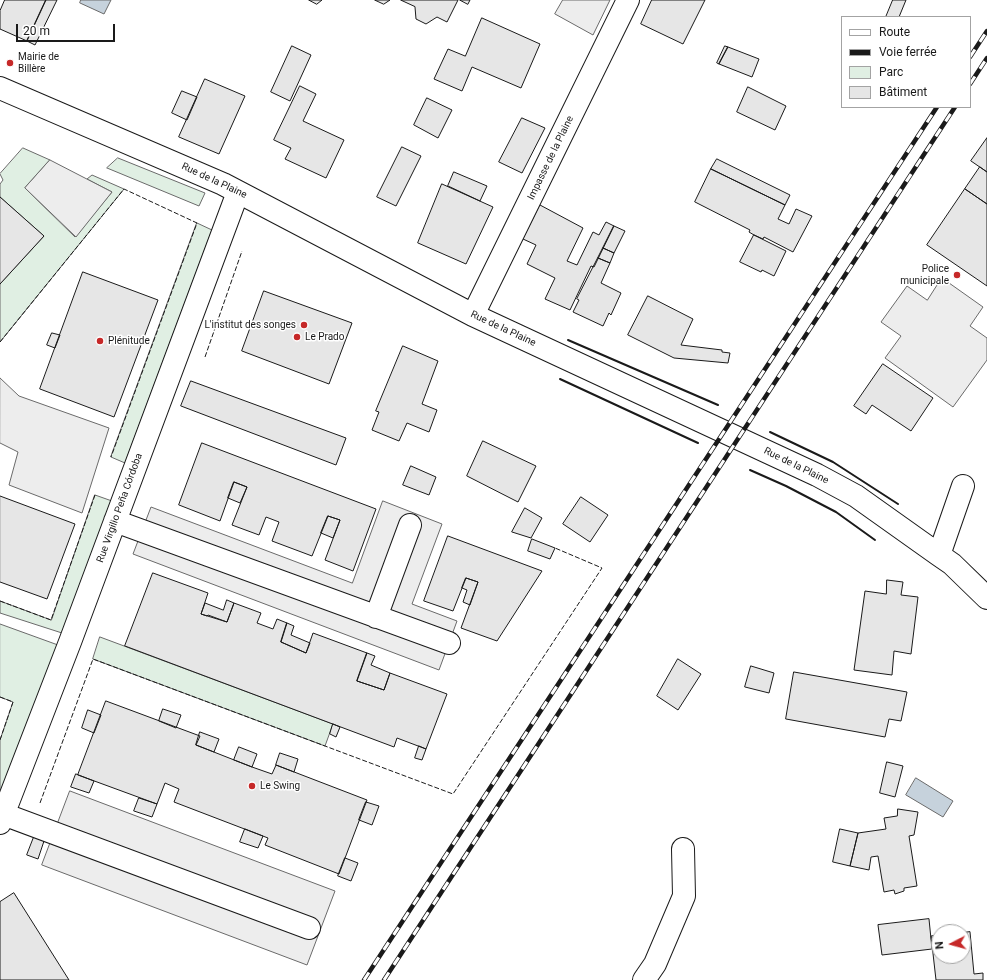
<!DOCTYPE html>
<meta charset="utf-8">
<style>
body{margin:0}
#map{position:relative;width:987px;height:980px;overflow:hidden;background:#fff;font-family:Roboto,sans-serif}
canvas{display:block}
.legend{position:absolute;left:841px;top:16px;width:130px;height:92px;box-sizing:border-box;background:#fff;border:1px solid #a3a3a3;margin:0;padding:5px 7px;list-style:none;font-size:12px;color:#1a1a1a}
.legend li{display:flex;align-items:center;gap:8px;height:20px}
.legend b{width:20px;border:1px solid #a3a3a3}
.north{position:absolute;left:931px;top:924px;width:40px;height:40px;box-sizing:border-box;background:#fff;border:1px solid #a3a3a3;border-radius:50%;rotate:264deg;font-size:11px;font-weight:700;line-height:16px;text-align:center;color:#1a1a1a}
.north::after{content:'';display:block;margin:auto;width:14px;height:18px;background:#c62828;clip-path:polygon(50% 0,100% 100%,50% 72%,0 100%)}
.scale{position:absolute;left:16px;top:24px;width:99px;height:18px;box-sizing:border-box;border:2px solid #1a1a1a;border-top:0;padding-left:5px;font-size:12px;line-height:14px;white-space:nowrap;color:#1a1a1a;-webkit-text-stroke:3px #fff;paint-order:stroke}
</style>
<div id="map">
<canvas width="987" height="980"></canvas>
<ul class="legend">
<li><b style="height:5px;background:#fff"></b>Route</li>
<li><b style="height:5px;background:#1a1a1a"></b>Voie ferrée</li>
<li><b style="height:11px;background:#e0efe3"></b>Parc</li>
<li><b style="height:11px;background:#e6e6e6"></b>Bâtiment</li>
</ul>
<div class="north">N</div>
<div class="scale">20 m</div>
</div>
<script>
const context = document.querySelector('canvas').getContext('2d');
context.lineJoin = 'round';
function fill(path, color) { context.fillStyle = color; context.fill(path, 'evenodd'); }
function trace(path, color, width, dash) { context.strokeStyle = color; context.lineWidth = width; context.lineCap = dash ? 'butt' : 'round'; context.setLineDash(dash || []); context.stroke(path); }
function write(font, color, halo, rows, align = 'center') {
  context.font = font + ' Roboto,sans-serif'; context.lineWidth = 3; context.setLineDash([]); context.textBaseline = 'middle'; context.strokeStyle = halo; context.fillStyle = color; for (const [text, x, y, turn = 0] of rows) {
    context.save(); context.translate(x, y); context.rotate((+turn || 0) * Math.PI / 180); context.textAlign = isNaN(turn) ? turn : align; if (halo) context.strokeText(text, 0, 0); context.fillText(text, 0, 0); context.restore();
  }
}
const green = new Path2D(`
 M23,148l27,12 -25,28 50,49 37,-45 -25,-13 5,-4 32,14 -124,153v-58l44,-48 -44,-39v-13l3,-4 -3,-6z
 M118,158l87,35 -6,13 -92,-38z
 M197,223l15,7 -87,233 -14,-6z
 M95,495l17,6 -50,132 -62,-20v-12l51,19z
 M0,624l58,21 -58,159v-64l13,-38 -13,-5z
 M100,637l233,87 -8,22 -232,-87z`);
fill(green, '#e0efe3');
trace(green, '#6a6a6a', 1);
const parking = new Path2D(`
 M563,0h47l-17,35 -38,-21z
 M50,160l62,32 -36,45 -51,-49z
 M942,278l41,29 -13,19 17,12v22l-34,47 -68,-49 16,-22 -20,-14 26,-36 20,14z
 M0,378l19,18 90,32 -27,85 -73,-28 9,-33 -18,-9z
 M383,501l59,23 -30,80 45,17 -18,49 -306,-116 18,-47 201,76z
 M70,791l265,100 -28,74 -265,-100z`);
fill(parking, '#ededed');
trace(parking, '#6a6a6a', 1);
const water = new Path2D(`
 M81,0h30l-7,14 -24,-11z
 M916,778l37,23 -10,16 -37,-22z`);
fill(water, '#c6d2dc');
trace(water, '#6a6a6a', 1);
const building = new Path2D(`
 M5,0h41l-19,41 -27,-12v-18z
 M46,0h11l-22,45 -8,-4z
 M309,0h13l-5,4z
 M375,0h15l-6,4z
 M401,0h57l-11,22 -10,-5 -11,7 -10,-5 -1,-12z
 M460,0h10l-2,4z
 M652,0h53l-22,44 -42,-20z
 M893,0h13l-7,17h-13z
 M482,18l58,26 -19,44 -49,-21 -10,24 -28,-12 14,-30 17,7z
 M292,46l19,9 -21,46 -19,-9z
 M725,46l3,1 -9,17 -2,-1z
 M728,47l31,12 -7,18 -33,-13z
 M205,79l40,17 -26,58 -40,-17z
 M300,86l16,8 -13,27 41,19 -18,38 -41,-19 6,-11 -17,-8z
 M748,87l38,19 -11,24 -38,-18z
 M182,91l15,6 -10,23 -15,-7z
 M427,98l25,12 -14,28 -24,-13z
 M522,118l23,10 -23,45 -23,-11z
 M987,138v34l-16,-11z
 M402,147l19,9 -25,50 -19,-9z
 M717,159l73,36 -5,10 -74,-36z
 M980,167l7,5v32l-22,-15z
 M711,169l74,36 -7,14 11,5 7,-15 16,7 -19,36 -29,-15 -1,2 -9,-4 -5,-3 1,-2 -55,-28z
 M454,172l33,14 -7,15 -32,-15z
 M442,184l51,23 -27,57 -48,-21z
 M965,189l22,15v82l-60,-41z
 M0,197l44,39 -44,48z
 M540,205l43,23 -16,33 10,4 16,-33 6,3 7,-13 8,4 -20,41 -3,-1 -21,44 -25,-11 10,-21 -28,-14 9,-19 -13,-6z
 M614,226l11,5 -11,22 -11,-5z
 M754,235l32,16 -12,25 -12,-6 -1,2 -21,-10z
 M603,248l11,5 -4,10 -12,-5z
 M598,258l12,5 -9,20 20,10 -10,22 -2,-2 -6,13 -30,-14 6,-12 -2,-1z
 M83,272l75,28 -44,117 -74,-28z
 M264,291l88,32 -23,61 -87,-33z
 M648,296l45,23 -12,26 41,5v2l8,1 -2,10 -54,-5 -46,-23z
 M52,333l8,2 -5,13 -8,-3z
 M403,346l35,15 -16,43 15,6 -8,22 -22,-9 -8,18 -27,-11 7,-18 -3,-1z
 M883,364l50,34 -22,33 -39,-26 -6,9 -12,-8z
 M191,381l155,57 -10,27 -155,-59z
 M483,441l53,25 -18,36 -51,-26z
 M202,443l174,66 -23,62 -28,-11 15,-40 -12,-4 -16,40 -40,-15 7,-19 -13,-5 -7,18 -27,-10 15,-38 -13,-5 -14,39 -41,-16z
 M411,466l25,11 -7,18 -26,-10z
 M234,482l13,5 -7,16 -12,-5z
 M0,496l75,28 -28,75 -47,-17z
 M581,497l27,18 -18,27 -27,-18z
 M525,508l17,10 -11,20 -19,-6z
 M328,516l12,4 -7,18 -12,-5z
 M448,536l94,35 -45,70 -36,-13 17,-46 -12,-4 -13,33 -29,-10z
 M532,539l23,9 -5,11 -22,-8z
 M153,573l55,20 -7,21 6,2 1,-1 19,7 7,-19 27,10 -4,10 16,6 4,-10 10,4 -6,19 25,11 7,-20 54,20 -10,28 27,9 6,-17 57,21 -21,55 -29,-11 -3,9 -269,-101z
 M466,578l12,4 -8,23 -7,-3 4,-12 -5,-2z
 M887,580l16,2 -2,13 17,2 -7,57 -17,-3 -2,24 -38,-5 11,-79 21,3z
 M227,600l7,3 -7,19 -26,-8 4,-11 18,7z
 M287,623l7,3 -3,9 19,8 -4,10 -25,-11z
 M367,653l8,3 -4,9 19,8 -6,17 -27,-9z
 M678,659l23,15 -23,36 -21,-14z
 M751,666l23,7 -5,20 -24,-6z
 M794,672l113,20 -6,29 -12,-2 -4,18 -99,-18z
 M106,701l94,35 -4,9 56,22 20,7 4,-9 91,35 -28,74 -74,-29 3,-7 -94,-36 5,-13 -14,-6 -8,21 -79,-29z
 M163,709l18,6 -5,13 -17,-7z
 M88,710l13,5 -7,18 -12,-5z
 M333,724l7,3 -4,10 -6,-3z
 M200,732l19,7 -5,13 -18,-7z
 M419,746l7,3 -4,11 -7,-2z
 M239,747l18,7 -5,13 -18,-7z
 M280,753l18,6 -4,13 -18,-7z
 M887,762l16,4 -8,31 -15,-4z
 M76,774l18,7 -5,12 -18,-6z
 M139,798l18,6 -5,13 -18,-6z
 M366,802l13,4 -7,19 -13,-5z
 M898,809l20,3 -4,23 -5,1 8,50 -13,2v3l-9,3 -1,-4 -10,2 -6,-36 -7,1 -2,13 -19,-4 8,-33 28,-4 -2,-11 13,-2z
 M245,829l18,7 -5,12 -18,-6z
 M840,829l18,4 -8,33 -17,-4z
 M34,837l10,4 -6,18 -11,-4z
 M345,858l13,5 -7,18 -13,-5z
 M14,893l55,87h-69v-78z
 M929,919l3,30 -50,6 -4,-30z
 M970,932l4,42 9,-1v7h-47l-5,-44 8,-1v21h24v-23z`);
fill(building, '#e6e6e6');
trace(building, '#1a1a1a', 1);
const minor = new Path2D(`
 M0,88l223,96 250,131 344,160 39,21 83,59 13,9 35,34
 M473,315l155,-315
 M115,521l334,122
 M939,555l24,-69
 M376,617l34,-92
 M3,814l306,114
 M0,823l70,-181 168,-450
 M644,980l11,-16 29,-68 -1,-47`);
trace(minor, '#1a1a1a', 24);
trace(minor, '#fff', 22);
const rail = new Path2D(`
 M970,57l17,-26
 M970,84l17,-26
 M364,980l573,-873
 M384,980l571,-873`);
trace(rail, '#1a1a1a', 4.5);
trace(rail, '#fff', 3, [9]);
trace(new Path2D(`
 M0,342l124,-153 73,34 -86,234
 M205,357l37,-106
 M0,601l51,19 44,-125
 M0,697l13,5 -13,38
 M40,803l53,-144 360,135 149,-226 -47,-20`), '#1a1a1a', 1, [5, 2]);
trace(new Path2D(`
 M568,340l150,65
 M560,379l138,64
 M770,432l63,30 65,42
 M750,470l36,16 50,26 39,28`), '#1a1a1a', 2);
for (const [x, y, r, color] of [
 [10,63,4,"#c62828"],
 [957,275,4,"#c62828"],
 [304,325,4,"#c62828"],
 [297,337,4,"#c62828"],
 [100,341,4,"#c62828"],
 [252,786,4,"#c62828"]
]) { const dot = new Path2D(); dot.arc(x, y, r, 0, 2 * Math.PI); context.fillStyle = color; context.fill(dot); trace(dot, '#fff', 1.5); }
write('10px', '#1a1a1a', '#fff', [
 ["Mairie de",18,57],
 ["Billère",18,69],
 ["Police",949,269,"right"],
 ["municipale",949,281,"right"],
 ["L'institut des songes",296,325,"right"],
 ["Le Prado",305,337],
 ["Plénitude",108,341],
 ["Le Swing",260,786]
], 'left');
write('10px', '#1a1a1a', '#fff', [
 ["Impasse de la Plaine",551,158,-64],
 ["Rue de la Plaine",214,181,25],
 ["Rue de la Plaine",503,329,25],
 ["Rue de la Plaine",796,466,26],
 ["Rue Virgilio Peña Córdoba",120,508,-70]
]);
</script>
